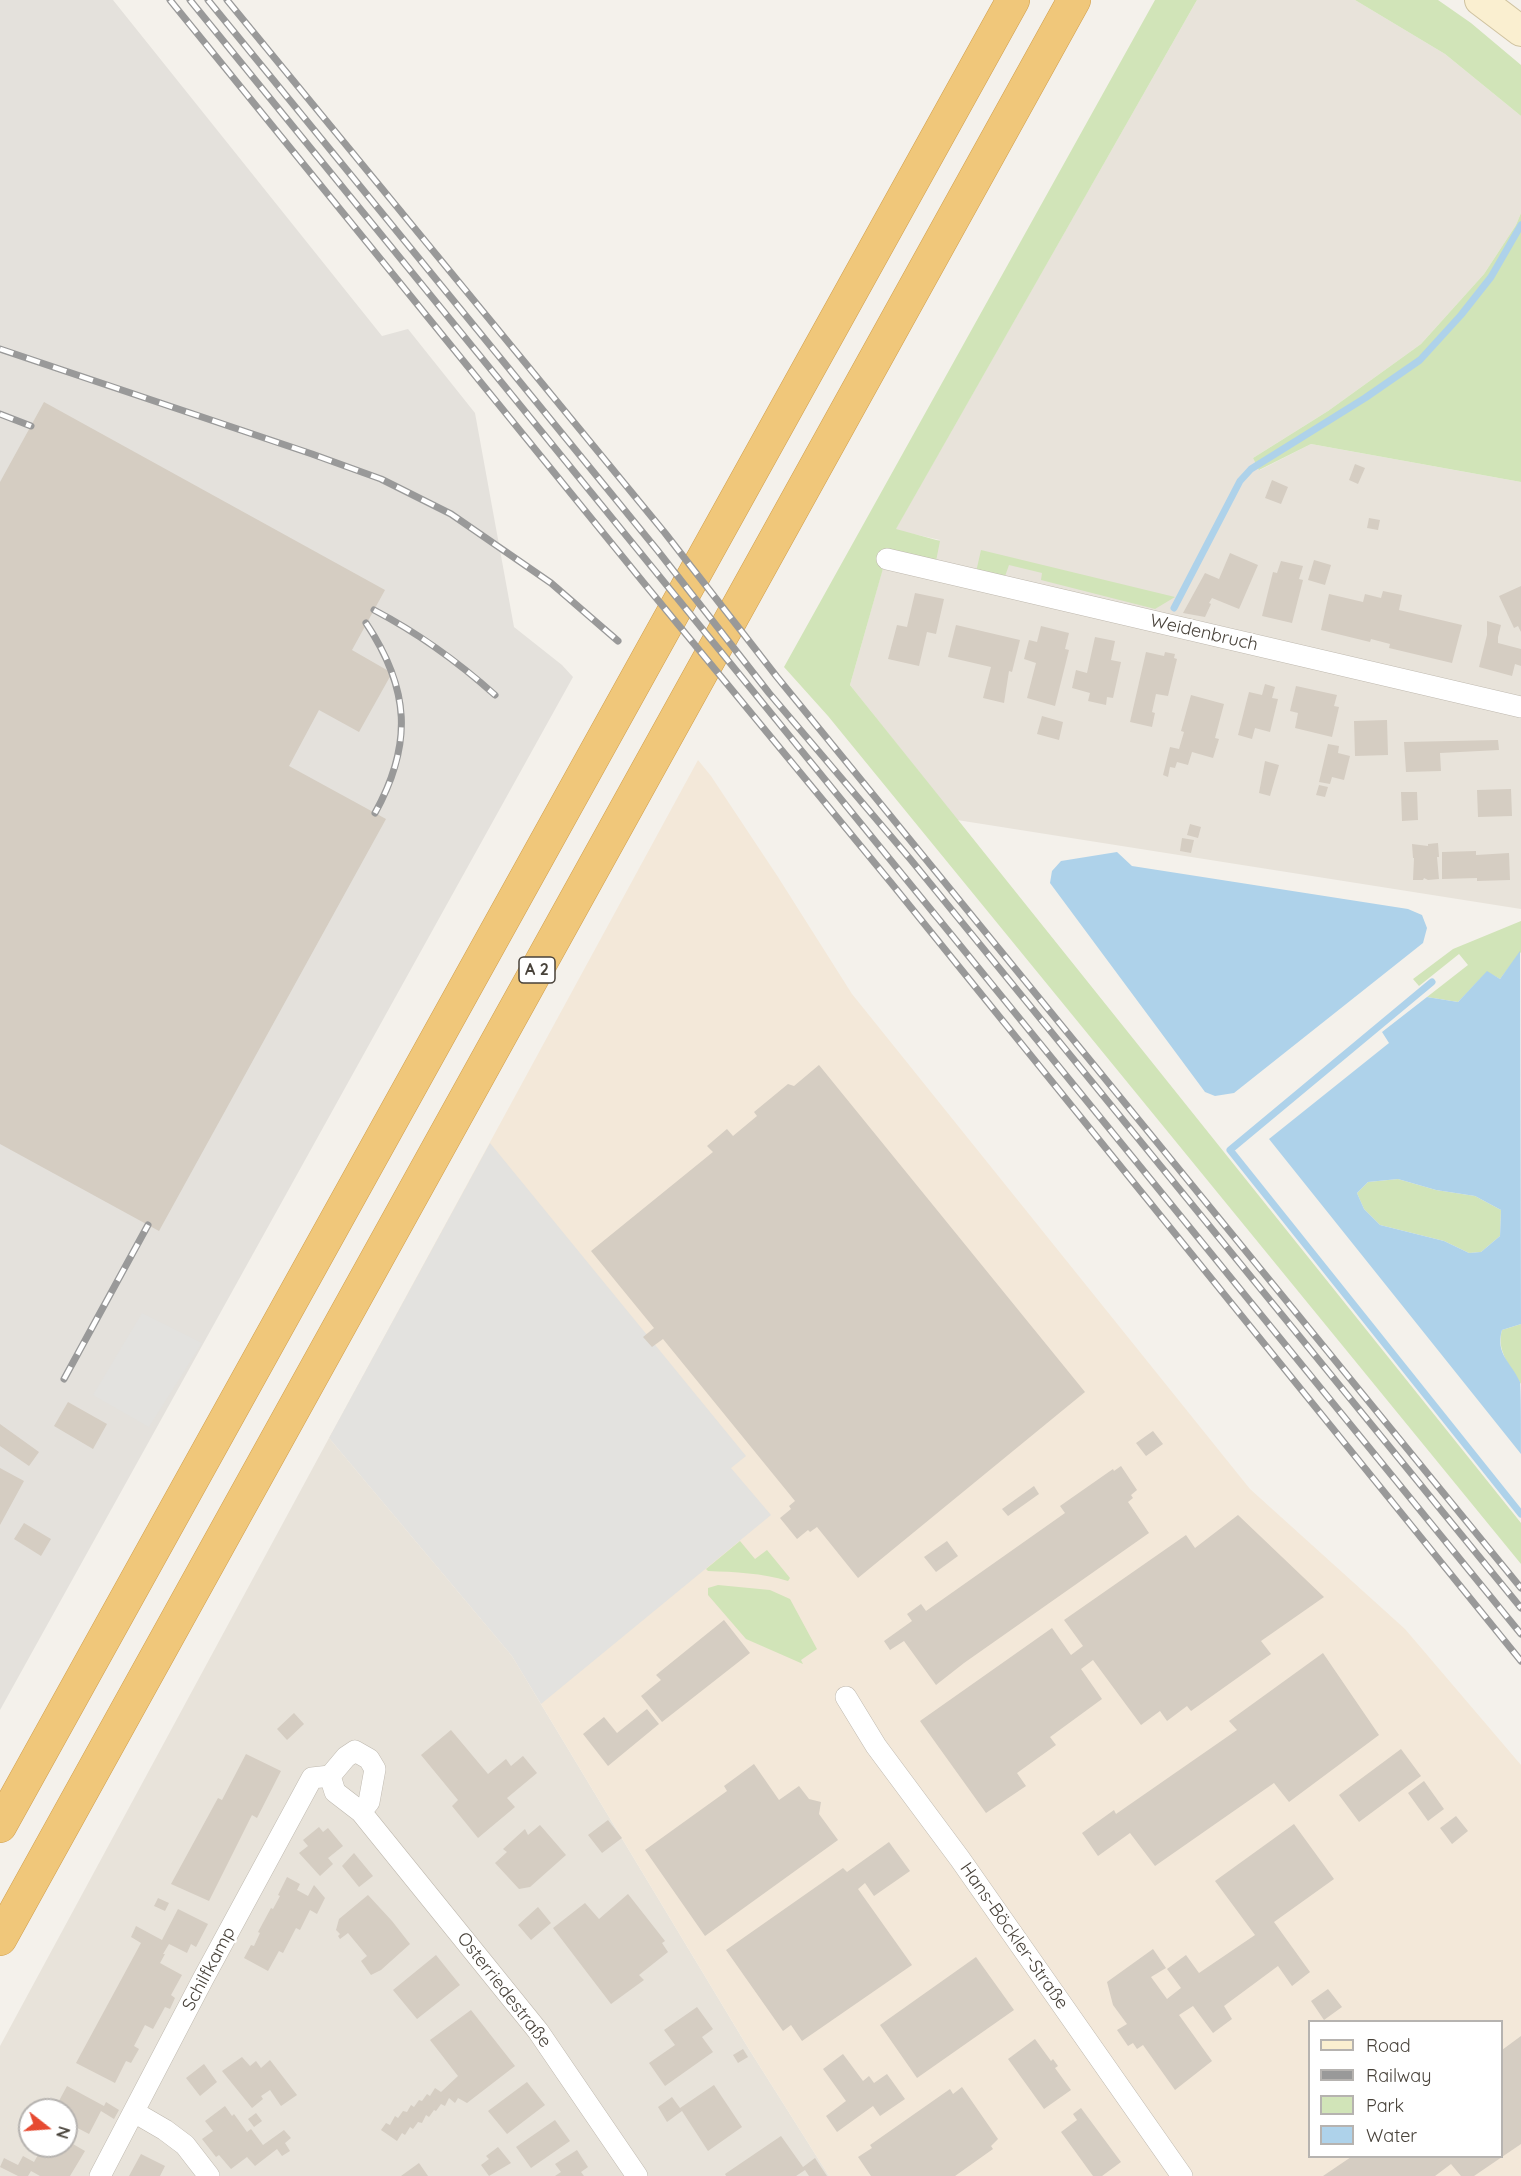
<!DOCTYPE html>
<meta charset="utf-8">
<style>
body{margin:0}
#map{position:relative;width:1521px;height:2176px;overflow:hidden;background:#f4f1eb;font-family:Quicksand,sans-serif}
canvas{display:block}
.legend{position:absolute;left:1308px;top:2020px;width:195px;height:138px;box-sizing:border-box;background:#fff;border:2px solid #b6b3b0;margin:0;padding:8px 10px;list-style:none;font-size:18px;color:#48423a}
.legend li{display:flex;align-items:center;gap:12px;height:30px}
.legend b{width:30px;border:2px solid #b6b3b0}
.north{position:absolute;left:18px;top:2098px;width:60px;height:60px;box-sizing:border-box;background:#fff;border:2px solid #b6b3b0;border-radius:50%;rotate:107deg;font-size:16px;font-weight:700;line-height:24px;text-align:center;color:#48423a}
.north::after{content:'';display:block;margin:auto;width:21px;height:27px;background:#e64a31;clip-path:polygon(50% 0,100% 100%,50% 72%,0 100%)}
</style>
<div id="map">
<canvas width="1521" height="2176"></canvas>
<ul class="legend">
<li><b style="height:8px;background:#faefd0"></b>Road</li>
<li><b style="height:8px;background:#999"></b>Railway</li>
<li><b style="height:16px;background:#d1e4b8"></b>Park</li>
<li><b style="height:16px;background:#aed2ea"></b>Water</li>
</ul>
<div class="north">N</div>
</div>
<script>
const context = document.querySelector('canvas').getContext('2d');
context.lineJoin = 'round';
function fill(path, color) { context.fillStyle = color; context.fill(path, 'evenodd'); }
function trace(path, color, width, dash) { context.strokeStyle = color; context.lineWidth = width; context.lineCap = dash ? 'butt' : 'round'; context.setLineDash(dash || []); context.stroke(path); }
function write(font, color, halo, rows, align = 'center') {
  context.font = font + ' Quicksand,sans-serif'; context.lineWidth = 5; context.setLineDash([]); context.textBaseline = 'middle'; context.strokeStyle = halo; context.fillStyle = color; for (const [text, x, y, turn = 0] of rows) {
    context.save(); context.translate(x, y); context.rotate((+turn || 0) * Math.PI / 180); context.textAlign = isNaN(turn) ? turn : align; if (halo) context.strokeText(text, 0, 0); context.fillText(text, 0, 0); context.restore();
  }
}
fill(new Path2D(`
 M1197,0h158l90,54 76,62v97l-5,12 -32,49 -63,70 -93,67 -75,47 7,12 51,-26 210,38v427l-564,-89 -107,-135 38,-135 52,-10 -45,-10z
 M329,1438l183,218 235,390 82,130h-829v-130zM30,2110h36v36h-36z`), '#e8e3da');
fill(new Path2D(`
 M698,760l13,16 67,101 74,117 398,495 155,140 116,136v411h-692l-82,-130 -235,-390 -183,-218zM1310,2022h192v134h-192z`), '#f3e8d9');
fill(new Path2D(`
 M0,0h113l269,336 26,-7 67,84 39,214 48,38 11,12 -573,1033z`), '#e4e1dc');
fill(new Path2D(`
 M1155,0h42l-301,529 44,12 -4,20 -48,-10 -38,134 671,838v41l-693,-848 -44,-49z
 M1355,0h83l33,23 50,42v51l-76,-62z
 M1521,213v269l-210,-38 -52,26 -6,-12 75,-47 93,-67 63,-70 32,-49z
 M981,550l194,47 -20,12 -114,-29 1,-7 -33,-8 -5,14 -28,-7z
 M1521,921v31l-21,27 -13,-7 -29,30 -31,-5 41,-32 -9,-11 -40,32 -6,-7 40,-30z
 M1398,1179l38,11 39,6 26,14 -1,26 -19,16 -12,1 -25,-12 -64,-16 -16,-16 -7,-16 11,-11z
 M1521,1324v60c-11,-18 -25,-33 -19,-54z
 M740,1541l15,18 12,-9 23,28 -2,3c-26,-8 -53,-9 -80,-10l-2,-2z
 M718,1585l52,5 20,9 27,50 -16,11 2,4 -57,-25 -38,-44v-7z`), '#d1e4b8');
fill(new Path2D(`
 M490,1143l256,313 -15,12 40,47 -230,189 -29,-48 -183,-218z
 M142,1313l60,30 -53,84 -56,-32z`), '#e3e2df');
fill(new Path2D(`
 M1117,852l15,14 276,43 14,6 5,13 -4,15 -189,150 -19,3 -10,-4 -155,-209 2,-12 9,-10z
 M1520,951l1,373 -19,6c-7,24 9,32 18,52 1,9 1,58 1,72l-252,-315 120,-96 -7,-11 45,-35 31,5 29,-31 13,8zM1398,1179l38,11 39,6 26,14 -1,26 -19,16 -12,1 -25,-12 -64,-16 -16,-16 -7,-16 11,-11z`), '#aed2ea');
trace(new Path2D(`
 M1174,608l66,-127 11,-12 114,-71 55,-38 41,-45 30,-38 30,-52
 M1432,982l-202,168 291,364`), '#aed2ea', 7);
fill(new Path2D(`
 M44,402l341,188 -33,60 40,23 -33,59 -40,-22 -30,56 97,53 -227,412 -159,-87v-662z
 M1355,464l10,4 -7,16 -9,-4z
 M1272,480l16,7 -7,17 -16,-6z
 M1369,518l11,2 -2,10 -11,-2z
 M1230,553l28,12 -19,44 -27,-11 -3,5 2,1 -6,13 -22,-4 22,-40 14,6z
 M1314,560l17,5 -6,20 -17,-5z
 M1281,561l22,5 -4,13 4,1 -11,43 -30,-7 11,-44 4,1z
 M1521,586v46l-3,-6 -4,2 -15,-32z
 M1383,591l19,4 -3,15 63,15 -10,38 -63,-15 1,-4 -19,-5 -1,3 -49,-12 8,-36 34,8 2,-8 16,4z
 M915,593l29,6 -8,35 -9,-2 -8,34 -31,-7 9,-34 10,2z
 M1487,621l14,4 -3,12v6l23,6v17l-6,-2 -3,12 -33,-9 8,-32z
 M956,625l64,15 -8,32 -3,-1 -5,32 -21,-5 8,-31 -43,-10z
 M1041,626l28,7 -4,16 4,1 -14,56 -28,-8 9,-35 -12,-4 5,-19 8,2z
 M1095,637l20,4 -4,19 10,2 -8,36 -6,-1 -1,8 -18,-4 2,-8 -18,-5 4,-18 11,3z
 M1146,652l18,4 1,-4 10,2 -1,4 3,1 -9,37 -12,-2 -4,18 3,1 -3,14 -22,-5z
 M1265,684l10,3 -3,11 6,1 -8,33 -15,-4 -3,11 -14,-4 11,-43 13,3z
 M1296,686l41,9 -3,11 5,1 -7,30 -37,-9 3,-15 -8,-2z
 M1191,695l33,9 -9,34 4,1 -6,19 -21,-6 -4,13 -11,-3 -2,6 -5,-1 -2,10 -5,-2 7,-28 9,2 5,-17 -3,-1z
 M1042,716l21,6 -4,18 -22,-6z
 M1387,720l1,35 -33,1 -1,-35z
 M1498,740l1,10 -59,3 1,18 -35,1 -2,-30z
 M1328,744l11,2 -1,7 12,3 -6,24 -12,-3 -2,7 -11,-2z
 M1265,761l14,4 -9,31 -11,-3z
 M1319,785l9,2 -3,10 -9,-2z
 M1511,789l1,27 -34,1 -1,-27z
 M1401,792h16l1,28 -16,1z
 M1190,824l11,3 -3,11 -11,-3z
 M1182,838l12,2 -3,13 -11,-2z
 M1438,843l1,14h-2l2,22 -11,1 -4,-2 -1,2h-10l1,-22h-1l-1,-14 16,2v-2z
 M1476,851v4l33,-2 1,27 -33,1v-3l-35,1v-27z
 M819,1065l266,327 -227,186 -41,-51 -7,5 -2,-2 -11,9 -17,-21 11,-9 -2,-3 6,-5 -132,-162 -11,8 -9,-10 11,-9 -63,-77 122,-99 -6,-6 20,-17 6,7 24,-20 -3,-4 34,-28 6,2z
 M68,1402l39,22 -14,25 -39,-23z
 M0,1424l39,28 -10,14 -29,-20z
 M1153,1431l10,13 -17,12 -10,-13z
 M1121,1466l16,24 -6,5 2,3 -5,4 21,31 -185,130 -28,22 -32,-44 -14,9 -6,-9 28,-20 -5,-7 14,-10 5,7 139,-98 -5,-7 53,-37 1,2z
 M0,1468l24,13 -24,44z
 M1034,1486l5,8 -31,22 -6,-7z
 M1238,1515l86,82 -63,44 10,13 -80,57 -4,-5 -20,15 -7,-10 -19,14 -48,-65 -12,9 21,30 -52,38 6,8 -39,28 9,13 -40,27 -66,-92 132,-93 19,27 12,-9 -19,-26 122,-85 9,13z
 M24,1523l27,16 -10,17 -27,-17z
 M947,1541l11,15 -22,16 -12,-15z
 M724,1620l26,33 -88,69 -21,-26 20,-16 -5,-5z
 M1323,1653l56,82 -90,67 -15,-19 -119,83 -25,-33 -32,23 -16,-23 32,-23 2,4 121,-84 -8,-9z
 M647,1709l12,15 -51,42 -25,-32 21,-17 13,16z
 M294,1713l10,11 -17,16 -10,-11z
 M451,1730l37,44 18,-15 5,7 12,-10 14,17 -30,25 8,9 -37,31 -26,-32 6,-6 -37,-45z
 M1401,1749l20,27 -62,46 -20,-27z
 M246,1754l35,17 -24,47 -5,-3 -43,86 -38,-17 47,-86 4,2z
 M754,1764l25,36 20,-14 10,13 12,3 -2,12 19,26 -133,96 -60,-86 82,-59 -3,-5z
 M1424,1781l20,28 -16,12 -20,-28z
 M1456,1816l12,15 -16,13 -12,-16z
 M608,1820l14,18 -20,15 -14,-18z
 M1294,1824l40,55 -60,43 36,50 -18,14 -14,-20 -54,40 8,13 -19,14 -20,-27 -14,9 33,46 -37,29 -32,-45 -6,4 -4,-6 -5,3 -11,-16 10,-6 -14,-19 -6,-23 46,-33 13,19 -15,9 16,22 14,-11 -14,-19 19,-14 13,18 56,-38 -40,-54z
 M540,1825l26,30 -36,32 -11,2 -24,-26 12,-11 -4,-3 22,-20 3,6z
 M319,1827l4,5 5,-4 15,18 -15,12 5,6 -13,12 -21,-23 9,-7 -5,-6z
 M889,1842l21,29 -36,25 -9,-13 -7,6 54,76 -110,76 -11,-16 -8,6 -57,-81 117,-82 4,4z
 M354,1853l19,23 -14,11 -17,-21z
 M287,1877l13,7 -3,6 11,6 6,-11 11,13 -8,16 -7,-4 -10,20 -4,-2 -13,25 -4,-2 -11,20 -24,-13 7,-13 3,1 6,-13 -2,-1 13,-24 2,1 7,-13 -2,-1z
 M628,1894l37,47 -3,2 6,9 -29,23 5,5 -33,24 -58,-76 32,-25 14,16z
 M368,1895l24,26 18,23 -29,26 -10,5 -10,-14 6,-5 -19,-23 -8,6 -2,-3 2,-2 -4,-4 3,-11z
 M158,1898l11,5 -4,8 -11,-5z
 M538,1907l13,16 -20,17 -13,-15z
 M178,1909l30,15 -12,23 -5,-3 -4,9 -18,-9 -6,10h2l-5,9 22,12 -11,20 4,3 -5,11 -5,-2 -12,22 -8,-4 -11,21 5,3 -8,14 -5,-2 -11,22 -39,-20 65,-120 -10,-6 5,-11 26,14z
 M436,1955l24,30 -43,34 -24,-29z
 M976,1957l38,53 -97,68 -37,-53z
 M1328,1989l14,18 -18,13 -13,-19z
 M697,2007l16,22 -11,8 11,15 -48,34 -16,-23 26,-18 -11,-15z
 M471,2010l44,56 -48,37 -9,-5 -3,5 -6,-5 -4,8 -4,-2 -5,7 -2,-1 -5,7 -3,-2 -4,8 -4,-1 -5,7 -3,-2 -5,8 -3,-2 -5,8 -16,-11 5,-7 4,2 5,-9 3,2 5,-7 4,1 4,-7 3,2 5,-7 3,1 5,-7 3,2 5,-8 6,4 17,-16 -28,-36z
 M1521,2036v108l-47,32h-13l-10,-12 -16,12h-112l28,-19h151v-107z
 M1035,2039l16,22 2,-2 5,7 -3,2 16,22 -27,19 -36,-50z
 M743,2049l5,8 -10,6 -5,-8z
 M843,2054l20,27 6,-5 5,7 13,-9 18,25 -25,17 -7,-10 -36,26 -11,-16 20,-15 -23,-32z
 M242,2057l8,9 6,-5 5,7 9,-8 27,35 -16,11 -11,-16 -9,6 2,3 -11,9 -30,-37z
 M204,2064l13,18 -17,14 -14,-18z
 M527,2082l18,23 -38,29 -19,-23z
 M714,2085l28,42 -34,24 -26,-40 -15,11 -9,-15 14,-10 8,11z
 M67,2086l37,20 2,-4 13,8 -5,9 -13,-8 -12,23 -23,-12v-12h-12z
 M962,2087l36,52 -7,7 2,3 -38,27h-84l-13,-19 14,-9 -2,-3 80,-56 3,5z
 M225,2106l7,10 2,-2 13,18 4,-3 12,16 21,-15 7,8 -6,5 5,8 -8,5 -5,-7 -22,17 -8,-9 -16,12 -12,-14 -3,2 -14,-18 11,-8 -8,-10z
 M1081,2108l40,54 -19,14h-9l-32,-44 16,-12 -4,-6z
 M256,2113l6,8 -8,6 -6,-8z
 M555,2120l15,21 -39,27 -15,-21z
 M781,2136l22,31 12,-9 12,18h-18l-4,-6 -9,6h-70l-1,-2z
 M66,2140l19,11 -15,25h-30l-9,-5 -3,5h-10l-18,-9 4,-9 14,7 5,-9 11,6 9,-16h23z
 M498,2147l13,16 -22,13 -8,-11 8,-6 -3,-3z
 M577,2150l11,17 -7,5 3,4h-29l6,-4 -6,-8z
 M141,2154l24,12 -5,10h-31z
 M419,2163l9,13h-27z`), '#d5cdc2');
const street = new Path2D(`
 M887,559l634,148
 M846,1697l30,49 84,113 222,317
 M361,1812l8,-10 6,-33 -6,-10 -14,-8 -9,6 -16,19 5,16 26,20 177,219 99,145
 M134,2112l31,18 20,15 24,31
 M100,2176l103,-197 109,-201 18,-2`);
const secondary = new Path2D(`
 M1480,0l41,31`);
const highway = new Path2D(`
 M0,1826l1013,-1826
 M0,1939l1074,-1939`);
trace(street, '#bfb9af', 22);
trace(secondary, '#cfc29f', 32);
trace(highway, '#cf9d4a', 34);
trace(street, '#fff', 21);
trace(secondary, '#faefd0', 30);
trace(highway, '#f0c77a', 33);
const rail = new Path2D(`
 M170,0l473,582 249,302 629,777
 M190,0l1331,1634
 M208,0l450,551 111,142 142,167 610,748
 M227,0l438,533 112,144 744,911
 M0,349l312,105 69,25 70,35 100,69 67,58
 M0,414l31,12
 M374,610c44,23 83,51 121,85
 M366,623c44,66 47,121 9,190
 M64,1379l84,-154`);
trace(rail, '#999', 7);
trace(rail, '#fff', 4.5, [14]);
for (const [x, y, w] of [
 [537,970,36]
]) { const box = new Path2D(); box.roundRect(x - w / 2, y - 13, w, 26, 4.5); context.fillStyle = '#fff'; context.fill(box); trace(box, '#48423a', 1.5); }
write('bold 16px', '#48423a', null, [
 ["A 2",537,970]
]);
write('18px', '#48423a', '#fff', [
 ["Weidenbruch",1204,633,13],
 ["Hans-Böckler-Straße",1014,1936,55],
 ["Schilfkamp",209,1969,-62],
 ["Osterriedestraße",504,1990,52]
]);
</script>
